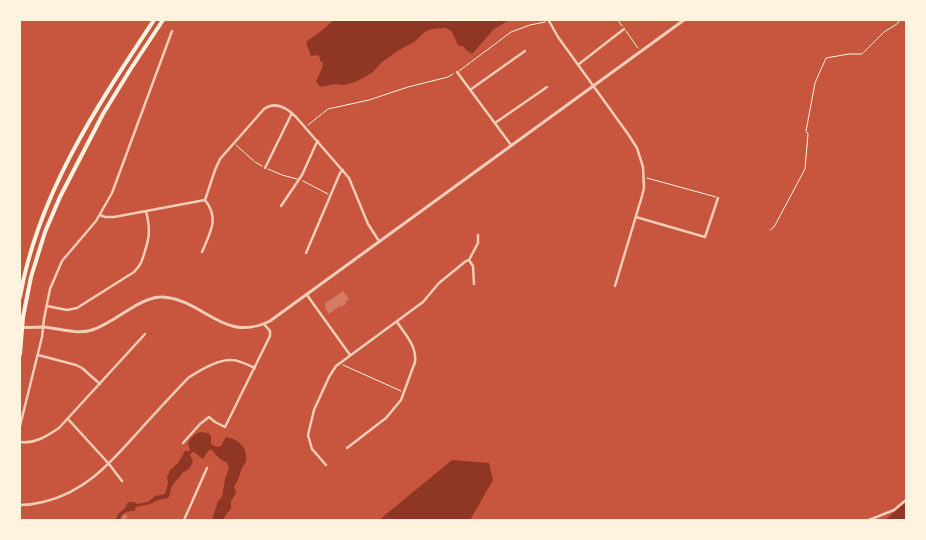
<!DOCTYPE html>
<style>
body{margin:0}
#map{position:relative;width:926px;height:540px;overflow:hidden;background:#c8553d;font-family:Merriweather,serif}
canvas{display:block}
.frame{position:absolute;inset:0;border:21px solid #fff3e0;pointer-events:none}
</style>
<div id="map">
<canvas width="926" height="540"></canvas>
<div class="frame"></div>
</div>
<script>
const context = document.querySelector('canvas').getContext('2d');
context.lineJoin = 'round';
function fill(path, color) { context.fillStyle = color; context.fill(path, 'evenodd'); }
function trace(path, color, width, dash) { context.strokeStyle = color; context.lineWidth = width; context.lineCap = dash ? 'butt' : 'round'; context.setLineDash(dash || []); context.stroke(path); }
fill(new Path2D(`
 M333,20h176l-15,9 -22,25 -6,-4 -3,-4h-3l-2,-1 -6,-13 -6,-4 -15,1 -6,3 -11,10 -18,10 -14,10 -9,10 -8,5 -10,5 -12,3 -8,-1 -14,3 -5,-5 6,-14 1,-6 -3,-1v-3l-2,-3 -7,1 -5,-14c7,-5 23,-16 27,-22z
 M201,432c11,1 10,3 10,12l6,3 4,-1 5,-9c13,2 22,11 20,24 -1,3 -3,5 -4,7 -3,7 -3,12 -8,18l2,7 -5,8v8l-4,4 -4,7h-11l6,-19 4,-4 3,-18 4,-10 -2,-6 -7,-4 -9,-10 -3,2 -5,8 -9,-7h-2l-2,3 3,6c-2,6 -4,9 -10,11 -3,6 -8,9 -11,14 -3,5 0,7 -4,12l-10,2 -8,4 -14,3 -2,4c-7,0 -13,2 -14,9h-5l4,-7 6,-5 3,-6h6l3,2 11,-2 7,-6 10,-2 3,-11 -1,-7 2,-3v-2l9,-8 7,-12h4l1,-1 -2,-7c3,-5 7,-10 13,-11z
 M452,460l37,3 4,17 -23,40h-91z
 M906,502v18h-21z`), '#8f3625');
fill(new Path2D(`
 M343,291l6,8 -4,3 1,2 -5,3 -1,-1 -11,8 -4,-6 2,-1 -3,-3z
 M125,514l3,3 -5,3 -2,-3z`), '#d67c66');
trace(new Path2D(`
 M618,20l4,6
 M626,31l12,17
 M459,71l52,-39 19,-7 15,-3
 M308,125l20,-16 41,-9 39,-13 40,-10 5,-3
 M236,145l19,17 7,4
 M268,169l14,6 15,4
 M647,178l69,19
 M303,181l25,13
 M770,230l4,-3 31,-58 3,-35 -2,-3 9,-48 11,-25 23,-4h13l22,-22 13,-8 3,-4
 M343,365l58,26`), '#fff3e0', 1);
trace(new Path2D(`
 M549,21l9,16 70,97 9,14 6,19 1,21 -2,8 -27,90
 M579,64l45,-35
 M457,72l54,73
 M470,90l55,-39
 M495,123l52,-36
 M265,168l27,-55
 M205,200l10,-30 5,-11 44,-50c11,-8 23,-1 32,8l53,61 19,46 11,17
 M281,206l21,-31 14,-31 2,-3
 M100,215l5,2h9l91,-17
 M636,217l69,20 13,-39
 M202,252c8,-20 18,-33 3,-52
 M306,253l34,-80 3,-3
 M469,260l9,-17v-8
 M307,295l43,60
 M47,306l20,4 10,-2 57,-36c7,-7 8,-11 11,-21 5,-15 5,-24 1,-40
 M38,355l38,10 6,3 18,16
 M68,419l41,45 13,17
 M20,426l22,-89 2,-18 6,-30 12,-28 34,-40 16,-28 60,-162
 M20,442c15,2 27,-6 39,-14l86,-94
 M183,443l17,-19 9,-7 6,5 10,5 45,-91v-5l-6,-7
 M347,448l39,-30 15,-18 14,-38c2,-16 -10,-28 -18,-40
 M326,465l-14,-16 -4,-14 6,-25 15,-33 7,-11 87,-64 16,-19 27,-22 3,-1 4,6 1,18
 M20,505c8,0 15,-1 23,-3 43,-10 68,-40 96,-71 16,-18 33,-36 49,-53 12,-8 30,-19 44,-18 7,0 16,5 23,8
 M184,520l23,-52
 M869,520l25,-10 12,-10`), '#f1ccb7', 2.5);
trace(new Path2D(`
 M20,327c8,1 15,0 23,0 16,1 33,8 49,3 23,-7 48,-34 71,-33 41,3 61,47 107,24l414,-301`), '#f1ccb7', 3);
trace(new Path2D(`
 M20,297c18,-103 77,-191 134,-277
 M20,354l3,-37 8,-40 14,-45 15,-35 43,-83 27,-44 33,-50`), '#fff3e0', 4);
</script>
